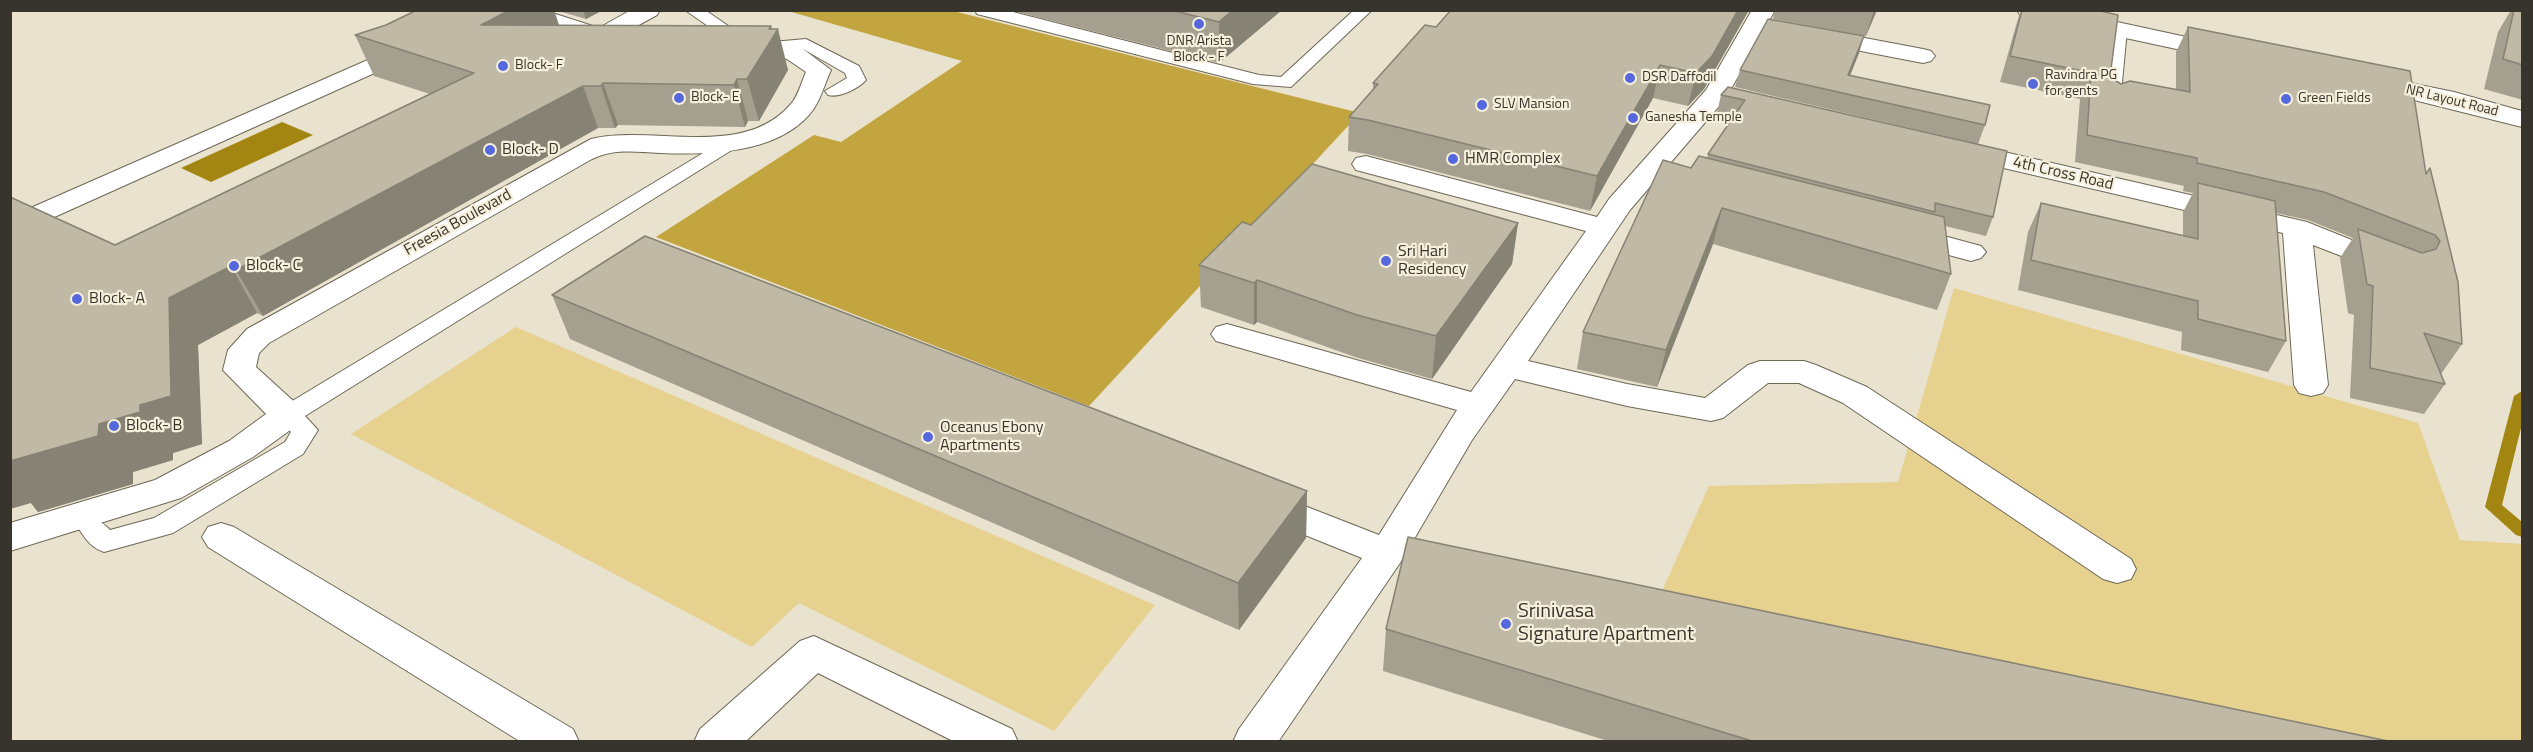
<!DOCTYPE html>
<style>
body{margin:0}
#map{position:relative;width:2533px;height:752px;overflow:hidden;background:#e8e2ce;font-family:"Titillium Web",sans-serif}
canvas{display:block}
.frame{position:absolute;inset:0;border:12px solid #36342c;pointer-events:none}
</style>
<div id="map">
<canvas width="2533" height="752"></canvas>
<div class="frame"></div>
</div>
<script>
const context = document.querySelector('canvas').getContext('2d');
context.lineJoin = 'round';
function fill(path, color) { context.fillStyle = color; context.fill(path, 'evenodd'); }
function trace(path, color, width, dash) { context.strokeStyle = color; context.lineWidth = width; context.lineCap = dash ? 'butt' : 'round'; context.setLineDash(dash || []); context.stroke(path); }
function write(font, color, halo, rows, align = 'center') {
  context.font = font + ' "Titillium Web",sans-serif'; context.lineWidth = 4.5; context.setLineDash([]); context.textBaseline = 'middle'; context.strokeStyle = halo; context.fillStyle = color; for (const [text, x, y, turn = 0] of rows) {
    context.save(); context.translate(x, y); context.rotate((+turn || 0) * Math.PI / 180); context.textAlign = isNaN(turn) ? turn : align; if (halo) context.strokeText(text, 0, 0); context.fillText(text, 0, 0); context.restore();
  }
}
fill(new Path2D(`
 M1954,288l464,135 42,117 62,4v197h-340l-536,-114 63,-141 189,-4z
 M516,327l639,278 -101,126 -255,-128 -47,44 -401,-213z`), '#e6d18f');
fill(new Path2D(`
 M788,11h165l407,102 -271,293 -433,-169 158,-102 27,7 121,-81z`), '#c3a53f');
fill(new Path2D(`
 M282,122l31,13 -102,47 -30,-14z`), '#a38612');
fill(new Path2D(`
 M2522,391v33l-20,81 20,17v15l-6,-2 -31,-28 29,-111z`), '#a38612');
const lane = new Path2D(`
 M685,10h20l38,26 -3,4h-12z
 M975,10h30l254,65 22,2 73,-67h18l-81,77 -38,-3 -276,-70z
 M2119,25l8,5 -7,73 -9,6 -9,-6 9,-73z
 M806,39l53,27 7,14c-8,9 -27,18 -38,15l-3,-4 22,-13 -2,-5 -42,-24 -31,3 -9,-5 9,-5z
 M728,138l7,2 3,4 -3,4 -430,268 13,14 -15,24 -130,79 -69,19c-12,-4 -18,-12 -25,-23l4,-7c13,-4 18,-1 27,8l44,-12 131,-76 6,-10 -15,-17 3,-6z`);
const street = new Path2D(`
 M507,10h36l56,18 32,-18h29l-3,5 -38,21 2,2 -4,5 -8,2 -99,-30z
 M1752,10h23l-49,88 -96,112 -102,151 99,23 78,14 43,-33 12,-4h44l12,4 51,22 264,172 5,10 -5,10 -14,4 -14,-4 -260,-176 -44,-20h-31l-45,35 -12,3 -84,-15 -112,-27 -43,61 -72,123 -122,179h-45l6,-13 123,-171 -109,-44 -5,-9 5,-9 13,-4 13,4 100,39 78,-125 -241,-69 -5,-7 5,-7 11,-3 244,68 115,-161 -230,-61 -4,-6 4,-6 10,-2 231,61 12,-18 97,-109z
 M2017,10h45l161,35 8,2 4,5 -4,5 -8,2 -195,-42 -8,-2z
 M1817,29l106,20 8,2 4,5 -4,5 -8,2 -114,-22 -4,-5 4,-5z
 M740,31l63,18 28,21c-7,15 -11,33 -22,45 -35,39 -102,40 -149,38 -24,-1 -45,-5 -68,6l-323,184 -10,10 -3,14 44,40 5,8 -5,8 -47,34 -72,41 -171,53v-28l145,-43 74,-39 37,-27 -43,-44 5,-20 19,-21 344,-190c60,-15 151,21 199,-34 8,-8 11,-22 16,-33l-19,-13 -55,-16 -4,-5 4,-5z
 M411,41l8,2 4,5 -4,5 -409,184v-20z
 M2371,75l83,17 68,19v16l-160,-40 -3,-5 3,-5z
 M1961,142l346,80 92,37 4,6 -4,6 -11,3 -75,-29 15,140 -5,8 -12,3 -12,-3 -5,-8 -11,-152 -331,-77 -4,-6 4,-6z
 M1903,225l78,21 5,6 -5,6 -10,3 -78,-21 -5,-6 5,-6z
 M221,523l13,4 339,202 6,13h-58l-313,-195 -6,-10 6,-10z
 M814,636l198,93 6,13h-63l-137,-69 -73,69h-51l6,-13 100,-88z`);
trace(lane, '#6d6856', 2);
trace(street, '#6d6856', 2);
fill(lane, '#fff');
fill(street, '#fff');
fill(new Path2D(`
 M417,10h137l5,15 213,4 16,41 -29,51h-11l-3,6 -127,-2 -3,3h-17l-335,188 -6,-3 -59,32 4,99 -29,9v7l-40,12v12l-95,28 -7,-9 84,-258 315,-151 -56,-18 -19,-41 31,-10z
 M555,10h48l-17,9z
 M1009,10h273l-63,53z
 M1451,10h298l-45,79 -16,17 -35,-8 -63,113 -223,-57 -19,-3 1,-34 24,-27v-7l63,-56z
 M1775,10h102l-11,26 -93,-17z
 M2021,10h75l14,67 11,7 55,6v-38l12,-25 238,146 4,-5 32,176 -21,30 4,10 -21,30 -74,-16 4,-83 -6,-2 -8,-55 13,-20 -45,-18 -32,-7 10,128 -18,31 -87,-22 1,-18 -164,-42 10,-58 13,-29 142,33v-24l10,-19 -10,-2 1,-5 -109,-24 5,-63 -80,-17 17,-60z
 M2511,10h12v90l-39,-11 14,-57z
 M1859,53l-9,22 135,50 -7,19 -243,-57 5,-17z
 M1728,87l265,130 -7,19 -41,-10 6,48 -14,36 -224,-66 -56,143 -80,-18 6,-37 108,-164 16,-10 1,-4 26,-38 -17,-3 4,-18z
 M1518,223l-6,41 -80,115 -77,-22 -98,-35 -3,3 -53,-18 -2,-42 52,-40z
 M552,295l755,196 -1,47 -67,92 -669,-291z
 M1386,629l1002,112h-780l-225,-70z`), '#a49f8e');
fill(new Path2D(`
 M510,10h44l7,22 -80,-7z
 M583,10h20l-17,9z
 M1233,10h49l-63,53v-41z
 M1738,10h11l-45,79 -16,17 8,-33z
 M1874,10h3l-11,26z
 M771,26l3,10 4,-7 10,41 -29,51 -12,-42z
 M1864,36l-5,17 -16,40 5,-18z
 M1660,65l-7,33 -63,113 7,-35z
 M737,79l11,42 -3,6 -11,-42z
 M603,83l15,42 -3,3 -14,-42z
 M583,86l15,42 -335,188 -27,-46z
 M1722,208l-9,36 -56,143 9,-37z
 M1518,223l-6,41 -80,115 4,-43z
 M231,266l26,47 -59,32 4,99 -29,9v7l-40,12v12l-95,28 -7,-9 -21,6v-48l89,-37 41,-19 29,-107z
 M1257,280v42l-3,3v-42z
 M1307,491l-1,47 -67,92 -1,-47z`), '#868274');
const building = new Path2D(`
 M417,10h93l-29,15 290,1 -2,3h9l-31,50h-10l-3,6 -131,-2 -2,3h-18l-347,184 -5,-4 -62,32 2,98 -31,9v7l-41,12 -1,12 -88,25v-264l105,48 359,-172 -119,-38 31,-10z
 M1171,10h62l-14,12z
 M1451,10h287l-26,46 -16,17 -36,-8 -63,111 -229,-56 -19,-3 29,-33 -5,-1 52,-58 11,2z
 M2022,10h74l22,5 -8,62 11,7 9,-3 60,11 -2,-65 222,44 16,103 4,-6 28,114 4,62 -38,-11 21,51 -75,-16 3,-82 -6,-2 -9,-55 64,24 14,-4 4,-8 -5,-6 -111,-43 -127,-29v-5l-110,-23 4,-62 11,2 -92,-19z
 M2514,10h9v55l-20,-6z
 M1768,19l96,17 -16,39 142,30 -5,20 -245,-55z
 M1728,87l279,64 -14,66 -58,-14v9l-227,-58 37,-54 -24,-5z
 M1699,156l245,61 7,57 -229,-66 -56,142 -83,-18 80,-172 28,8z
 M1312,164l206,59 -82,113 -79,-21 -100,-35 -3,3 -55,-18 43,-43 9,3z
 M2198,183l77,18 11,140 -88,-22v-18l-167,-41 10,-57 157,36z
 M645,236l662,255 -69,92 -686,-288z
 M1408,537l980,204h-636l-366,-112z`);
fill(building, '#bfb9a5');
trace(building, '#868274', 1.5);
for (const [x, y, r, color] of [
 [1199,24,6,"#5668de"],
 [503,66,6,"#5668de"],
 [1630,78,6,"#5668de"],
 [2033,84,6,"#5668de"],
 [679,98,6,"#5668de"],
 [2286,99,6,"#5668de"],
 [1482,105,6,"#5668de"],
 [1633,118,6,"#5668de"],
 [490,150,6,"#5668de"],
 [1453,159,6,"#5668de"],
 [1386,261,6,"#5668de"],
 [234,266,6,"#5668de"],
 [77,299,6,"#5668de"],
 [114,426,6,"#5668de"],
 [928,437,6,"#5668de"],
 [1506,624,6,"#5668de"]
]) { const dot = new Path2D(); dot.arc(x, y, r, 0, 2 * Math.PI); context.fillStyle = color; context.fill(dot); trace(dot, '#f6efdb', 2); }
write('14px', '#36342c', '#f6efdb', [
 ["DNR Arista",1199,42,"center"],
 ["Block - F",1199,58,"center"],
 ["Block- F",515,66],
 ["Ravindra PG",2045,76],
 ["for gents",2045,92],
 ["DSR Daffodil",1642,78],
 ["Block- E",691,98],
 ["Green Fields",2298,99],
 ["SLV Mansion",1494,105],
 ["Ganesha Temple",1645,118]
], 'left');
write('14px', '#36342c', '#f6efdb', [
 ["NR Layout Road",2452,101,14]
]);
write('16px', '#36342c', '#f6efdb', [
 ["Block- D",502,150],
 ["HMR Complex",1465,159],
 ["Sri Hari",1398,252],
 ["Residency",1398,270],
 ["Block- C",246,266],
 ["Block- A",89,299],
 ["Block- B",126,426],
 ["Oceanus Ebony",940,428],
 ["Apartments",940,446]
], 'left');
write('16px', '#36342c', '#f6efdb', [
 ["4th Cross Road",2063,174,13],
 ["Freesia Boulevard",458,223,-29]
]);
write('20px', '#36342c', '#f6efdb', [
 ["Srinivasa",1518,612],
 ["Signature Apartment",1518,635]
], 'left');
</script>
